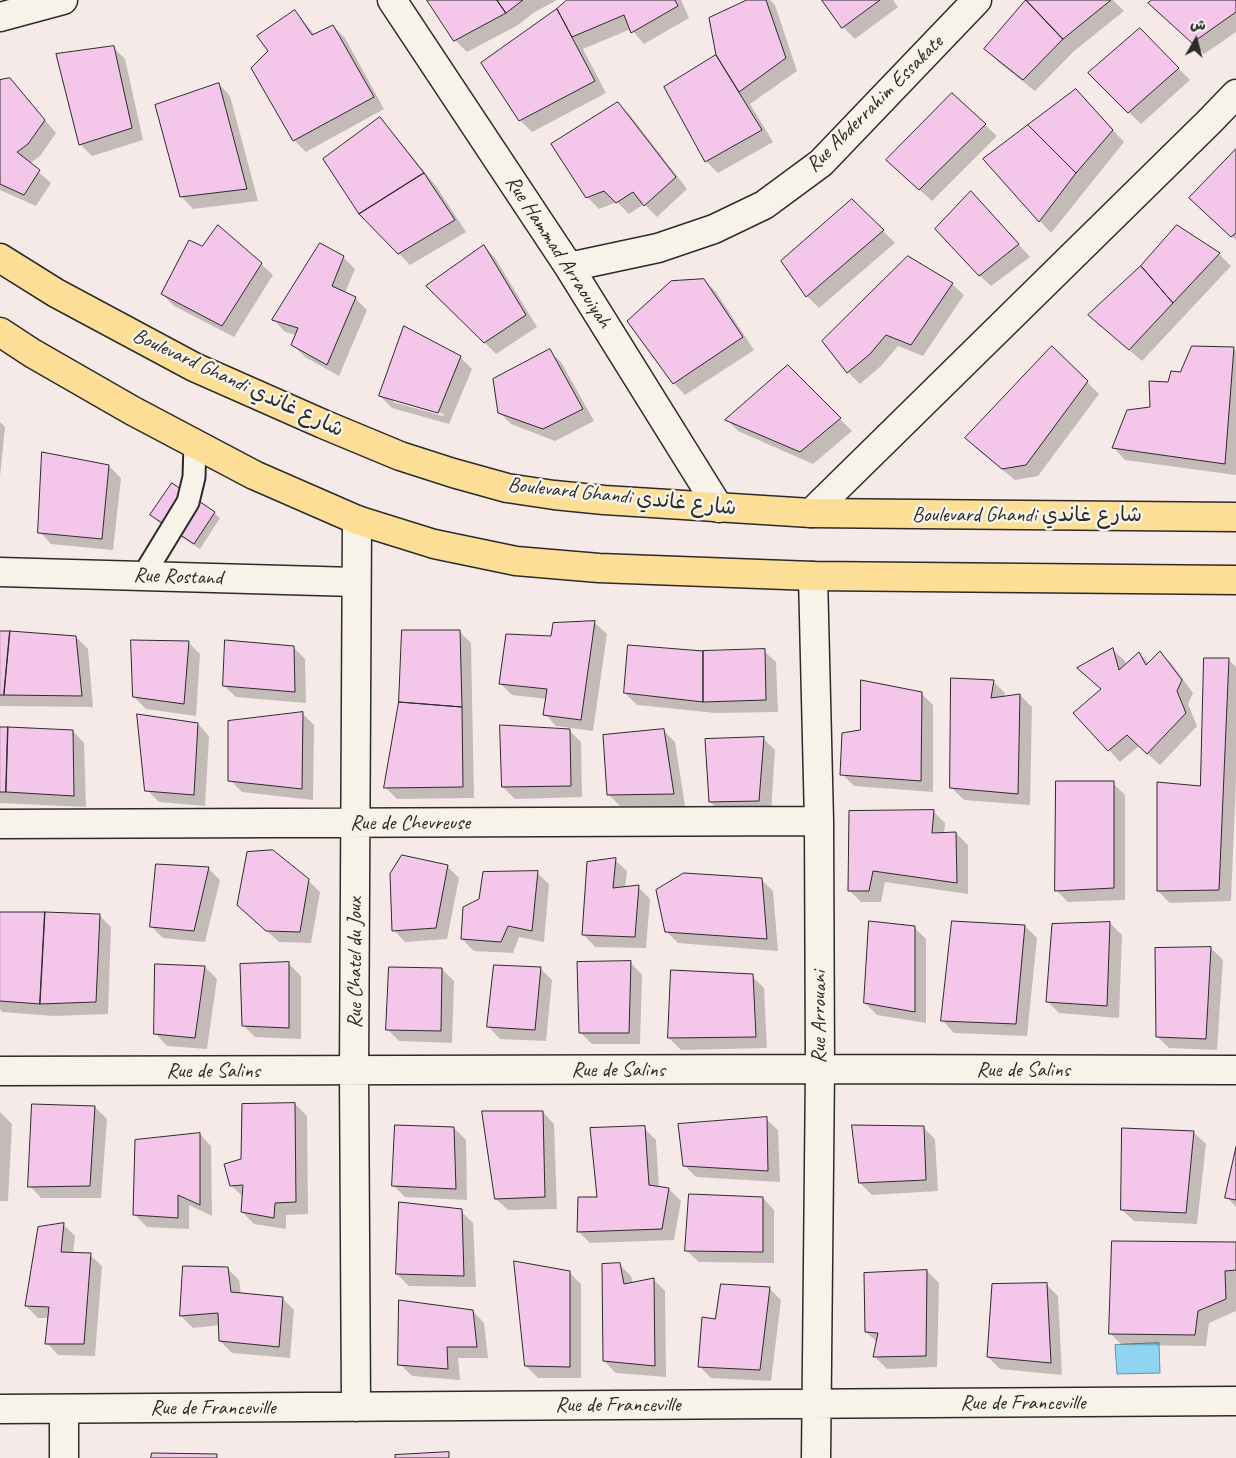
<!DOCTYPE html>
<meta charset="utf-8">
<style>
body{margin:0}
#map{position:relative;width:1236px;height:1458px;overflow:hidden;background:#f6eae8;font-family:Caveat,"Playpen Sans Arabic",sans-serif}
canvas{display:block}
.north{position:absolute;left:1171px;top:15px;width:50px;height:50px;-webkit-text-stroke:4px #f7f3e8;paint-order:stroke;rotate:8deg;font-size:14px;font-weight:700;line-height:20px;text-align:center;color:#2b2b2b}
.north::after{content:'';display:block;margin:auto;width:18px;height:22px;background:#2b2b2b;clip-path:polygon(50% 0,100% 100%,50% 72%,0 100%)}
</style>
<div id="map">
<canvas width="1236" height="1458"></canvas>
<div class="north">ش</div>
</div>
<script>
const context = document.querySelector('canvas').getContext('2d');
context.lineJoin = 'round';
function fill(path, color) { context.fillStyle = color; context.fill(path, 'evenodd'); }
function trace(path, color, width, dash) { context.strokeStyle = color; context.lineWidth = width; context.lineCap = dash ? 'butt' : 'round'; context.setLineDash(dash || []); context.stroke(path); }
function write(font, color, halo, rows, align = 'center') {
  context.font = font + ' Caveat,"Playpen Sans Arabic",sans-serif'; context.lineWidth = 5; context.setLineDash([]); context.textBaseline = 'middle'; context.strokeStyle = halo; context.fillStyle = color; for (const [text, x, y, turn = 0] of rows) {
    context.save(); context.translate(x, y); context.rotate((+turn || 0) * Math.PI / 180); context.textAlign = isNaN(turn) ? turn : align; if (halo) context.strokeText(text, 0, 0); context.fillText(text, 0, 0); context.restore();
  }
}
const water = new Path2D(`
 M1159,1343l1,30 -43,1 -2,-29z`);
fill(water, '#8fd5f1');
trace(water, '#6791a2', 1);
fill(new Path2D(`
 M428,0h129l-24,13 -15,12 -51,27 -12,-12z
 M568,0h113l8,18 -45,26 -13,-15 -48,20 23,44 -74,39 -12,-12 -38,-56 76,-54z
 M750,0h20l5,5 22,66 -47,33 23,38 -55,31 -12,-12 -40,-73 51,-33z
 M824,0h69l5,7 -43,32 -12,-12z
 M1028,0h85l11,11 -50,40 -39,40 -38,-30 -11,-12z
 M1154,0h82v32l-32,22 -42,-39z
 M295,12l11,12 9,11 18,-9 12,12 39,71 -78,43 -12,-12 -24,-88z
 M1140,30l50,50 -49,44 -52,-51z
 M113,47l12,12 18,81 -51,16 -12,-12z
 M0,81l21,11 35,41 -16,23 -11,8 22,19 -15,23 -36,-16z
 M219,84l11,12 28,105 -65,8 -11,-12z
 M952,94l45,42 -65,65 -32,-29z
 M618,103l12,12 57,74 -30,28 -13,-13 -15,10 -12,-12 -18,7 -12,-12z
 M1088,103l36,39 -73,91 -11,-12z
 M380,119l11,12 45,55 30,46 -56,33 -50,-52z
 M1236,151v89l-33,-30z
 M852,200l43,43 -76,65 -12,-12 -24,-35z
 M983,205l47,52 -39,29 -12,-11z
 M1177,227l42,27 12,12 -89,95 -41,-35 41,-59z
 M484,246l11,12 42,69 -41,27 -68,-68z
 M202,248l59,16 12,11 -39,62 -60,-31 -12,-12z
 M343,257l12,12 -10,24 10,5 12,12 -28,66 -34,-19 -12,-12 3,-10 -11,-3 -11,-12z
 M704,280l12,12 38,58 -69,45 -11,-12z
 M952,284l12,11 -41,61 -25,-10 -17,20 -21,18 -12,-12 -25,-31z
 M1052,347l47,47 -61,82 -23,4 -37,-30 -12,-12z
 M1233,348l3,3v124l-111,-15 -11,-12 37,-40 18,-24 11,-11z
 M549,351l12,11 33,59 -39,20 -44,-17 -12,-12z
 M460,357l12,12 -23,55 -57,-16 -12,-12zM393,399l51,15 -1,2 -50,-14z
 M787,366l65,65 -39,33 -75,-33 -11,-11z
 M0,422l5,5 -5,50z
 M109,466l12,12 -8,72 -62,-6 -11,-12z
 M214,513l6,5 -20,31 -43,-28 -5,-6z
 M595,623l12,11 -14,97 -37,-5 -11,-12 2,-15 -35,-4 -12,-12 52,-46 2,-13z
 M460,632l11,11 3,155 -77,1 -12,-12z
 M0,633l76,4 12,12 5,58 -93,-1z
 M188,642l12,12 -4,62 -50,-7 -12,-12z
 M293,647l12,12 1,44 -70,-6 -12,-11z
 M1113,650l12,11 1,4 13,-12 10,11 11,-12 12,12 21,29 -5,11 9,22 -37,39 -21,-19 -19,16 -11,-12 -7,-60z
 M764,651l12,11 2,50 -62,1 -79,-8 -12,-12 78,-40z
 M1229,660l7,7v111l-5,123 -61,2 -12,-12 43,-103z
 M993,681l12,12 -1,4 16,-2 12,12 -2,98 -66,-5 -12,-12z
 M921,693l12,12v87l-79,-6 -12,-12 19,-43z
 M302,713l12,12 -1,75 -71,-8 -12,-12z
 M198,724l11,12 -4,70 -46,-4 -12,-12z
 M0,728l73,3 11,12 2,64 -86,-4z
 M568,729l13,13 1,55 -67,2 -12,-12z
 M663,730l12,12 10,64h-65l-12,-12z
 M763,738l12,12 -4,63h-49l-12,-11z
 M1113,783l12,12v105l-57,2 -12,-12z
 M933,811l12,12 -1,11 12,-1 12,12v49l-83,-12 -4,20h-20l-12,-12z
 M615,860l12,11 -2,17 13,-1 12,12 -4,49 -51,-1 -11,-12z
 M447,866l12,12 -12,61 -42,3 -11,-12z
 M208,868l12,12 -15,62 -42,-4 -12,-12z
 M537,873l12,11 -5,58 -25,-5 -6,16 -39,-2 -12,-12z
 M761,879l12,12 5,60 -100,-8 -12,-12z
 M308,880l12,12 -9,51 -32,-1 -29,-26z
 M0,913l99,2 12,12 -3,87 -55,2 -51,-4 -2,-3z
 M1110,923l12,12 -3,83 -60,-5 -12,-12z
 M1025,926l12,12 -10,98 -73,-3 -11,-12z
 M914,927l12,12v84l-49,-8 -12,-12z
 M1211,948l12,12 -6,90 -48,-2 -12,-12z
 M631,963l11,12 -2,69h-48l-12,-12z
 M289,964l12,12v63l-46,-2 -12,-12z
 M156,966l49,1 12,12 -10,70 -40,-3 -11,-12z
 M540,968l12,12 -6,61 -46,-2 -11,-12z
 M442,969l12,12 -2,62 -53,-2 -12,-12z
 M752,976l12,12 3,60 -86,2 -12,-12z
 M295,1104l12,12 1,98 -22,1v14l-32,-5 -12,-12 1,-15 -12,-12 11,-25z
 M95,1107l12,12 -6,79h-60l-11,-12z
 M0,1112l12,12 -4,77h-8z
 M543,1112l11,12 3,85 -49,1 -12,-11z
 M766,1119l12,11 2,52 -84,-5 -12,-12z
 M923,1127l12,12 3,52 -66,4 -12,-12z
 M454,1128l12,12 1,60 -62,-3 -12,-12z
 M644,1128l12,12 3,48 10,1 12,12 -7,39 -84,3 -12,-12 20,-33z
 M1194,1133l12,11 -9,80 -63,-3 -12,-11z
 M200,1134l11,12 1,70 -23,-11v24l-42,-2 -12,-12z
 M1236,1153v54l-9,-10z
 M763,1198l11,12v53l-75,-1 -12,-11z
 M461,1211l12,12 3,64 -67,-1 -12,-12z
 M63,1224l12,12 -2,18 17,1 12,11 -7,90 -37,-1 -11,-12 2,-25h-11l-12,-12z
 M1236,1243v68l-27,12 -3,23 -84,-1 -12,-12z
 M619,1264l12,12 2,8 20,-5 12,12 1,86 -50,-4 -12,-12z
 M227,1268l12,12 2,14 41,4 12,12 -4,48 -58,-5 -12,-12v-16l-27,3 -12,-12z
 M927,1271l12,12 -2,84 -50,2 -12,-12 3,-14 -12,-11z
 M569,1272l12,12v94h-43l-12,-12z
 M1046,1284l12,12 4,79 -62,-6 -12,-12z
 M769,1288l12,12 -10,81 -60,-3 -12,-12z
 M473,1311l11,12 4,35h-30l2,22 -48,-4 -12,-12z`), '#0003');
const building = new Path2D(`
 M427,0h70l9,13 -52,28z
 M497,0h26l-17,13z
 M567,0h108l3,6 -47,27 -7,-18 -52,22 -15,-28z
 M747,0h19l20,58 -47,34 -23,-37 -7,-37z
 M822,0h58l-38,28z
 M1026,0h85l-48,39z
 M1026,0l37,39 -40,41 -39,-31z
 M1152,0h84v12l-44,31 -44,-40z
 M557,9l38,72 -76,40 -38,-58z
 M295,10l17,25 21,-10 41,72 -81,44 -42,-73 17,-17 -11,-15z
 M1140,28l39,40 -51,45 -40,-40z
 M114,46l18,82 -53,17 -23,-91z
 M716,55l46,75 -57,32 -41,-75z
 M10,78l35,42 -17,24 -11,8 23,18 -16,25 -24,-11v-104z
 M219,83l28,106 -67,8 -25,-92z
 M1076,89l37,41 -37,43 -48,-48z
 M952,93l34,31 -67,66 -33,-30z
 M618,102l58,75 -32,29 -11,-14 -17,11 -12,-12 -18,7 -35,-54z
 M380,117l44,56 -65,41 -36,-55z
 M1028,125l48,48 -37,49 -56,-63z
 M1236,149v84l-5,4 -42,-39z
 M424,173l31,47 -57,34 -39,-40z
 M971,191l48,53 -40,32 -44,-47z
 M852,199l32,31 -78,67 -25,-36z
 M218,225l44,38 -40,63 -61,-32 28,-54 13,6z
 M1177,225l43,28 -47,50 -32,-37z
 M320,243l24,13 -12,30 24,11 -29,68 -36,-20 7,-17 -26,-8z
 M484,245l42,70 -42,28 -58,-57z
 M908,256l45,27 -42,62 -25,-10 -16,19 -23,19 -25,-32z
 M1141,266l32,37 -44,47 -41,-35z
 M704,279l39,58 -70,47 -46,-63 44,-40z
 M404,326l57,30 -23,57 -59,-17z
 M1052,346l36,35 -62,84 -24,4 -37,-31z
 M1192,346l42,1 -9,117 -113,-16 15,-38 23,-3 -1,-26 19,1 3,-11 9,1z
 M550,349l33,60 -40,20 -45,-16 -5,-34z
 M788,365l53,53 -41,34 -75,-32z
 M42,452l67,13 -7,74 -64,-6z
 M172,483l43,29 -21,32 -44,-29z
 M595,621l-14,99 -38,-5 4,-26 -48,-5 7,-50 45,2 2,-13z
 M402,630h58l2,77 -63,-5z
 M0,631h10l-6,64h-4z
 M10,631l66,5 6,60 -78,-1z
 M131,640l58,1 -5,63 -51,-7z
 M225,640l69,6 1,46 -72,-6z
 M628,645l75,6v51l-79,-9z
 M1113,648l6,22 20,-18 7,13 14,-14 22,29 -5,11 9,22 -39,41 -20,-19 -19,16 -35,-38 28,-24 -24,-21z
 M765,649l1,51 -63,2v-51z
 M1204,658h25l-10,232 -62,1v-109l43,4z
 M951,678l43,2 -3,18 29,-4 -2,100 -68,-6z
 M861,680l61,12 -1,89 -81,-6 2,-42 18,-3z
 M399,702l63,5 1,80 -79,1z
 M303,712l-1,77 -74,-8v-60z
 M137,714l61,9 -4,72 -49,-4z
 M500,725l70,4 1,57 -69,1z
 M0,727h8l-2,65h-6z
 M8,727l65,3 1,66 -68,-4z
 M664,729l10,65 -67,1 -4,-60z
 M764,737l-5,64 -50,1 -4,-63z
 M1056,781h58v107l-59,3z
 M934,810l-2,23 24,-1 1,51 -84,-12 -4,20h-21l1,-80z
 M273,850l36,29 -9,53 -34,-1 -29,-26 10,-53z
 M402,855l46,10 -12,63 -44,3 -2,-57z
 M616,858l-3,30 26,-3 -4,52 -53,-2 5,-73z
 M156,864l53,3 -15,64 -44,-4z
 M538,871l-6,60 -24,-5 -7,16 -40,-3 2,-32 16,-8 4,-27z
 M684,873l78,5 5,61 -102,-7 -9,-42z
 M0,912h45l-5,92 -40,-3z
 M45,912l55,2 -4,88 -56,2z
 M869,921l46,5v86l-51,-9z
 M952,921l73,4 -9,99 -75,-3z
 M1110,922l-3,84 -61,-4 6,-78z
 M1211,947l-5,92 -50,-2 -1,-89z
 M631,961l-2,72h-50l-2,-71z
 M289,962v66l-47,-2 -2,-62z
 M155,964l50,2 -10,72 -41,-4z
 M494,965l47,2 -6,63 -48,-3z
 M389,967l53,1 -1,63 -55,-1z
 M671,970l82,4 3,63 -88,1z
 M295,1103l1,99 -21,1 -1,15 -33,-6 2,-27 -13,1 -6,-22 17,-5 1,-55z
 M32,1104l63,2 -5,80 -62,1z
 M482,1111h61l2,86 -50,2z
 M767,1117l1,54 -85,-5 -5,-42z
 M395,1125l59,2 2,62 -64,-3z
 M852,1125l72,1 2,54 -67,3z
 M645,1126l4,59 20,3 -7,41 -85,3 1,-35h19l-7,-69z
 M1122,1128l72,3 -8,82 -65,-3z
 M200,1133v72l-22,-10v23l-45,-3 2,-75z
 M1236,1147v53l-11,-2z
 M689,1194l74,3v55l-78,-1z
 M399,1202l63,7 2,67 -68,-2z
 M64,1223l-3,29 30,1 -7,91h-39l4,-37 -24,-1 13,-79z
 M1112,1241l124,1v28l-11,1 1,28 -28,12 -3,24 -86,-1z
 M514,1261l56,10v96l-45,-1z
 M620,1263l4,21 30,-6 1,88 -52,-5 -1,-97z
 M183,1266l45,1 3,25 52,5 -4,50 -60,-6 -1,-28 -38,3z
 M927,1270l-1,86 -53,1 5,-24 -13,-1 -1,-59z
 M1047,1283l4,80 -64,-6 5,-73z
 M721,1284l49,3 -10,83 -62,-3 4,-50 13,2z
 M399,1300l74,10 4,37h-30l1,22 -50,-4z
 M449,1452v6h-54v-3z
 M152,1453l65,1v4h-66z`);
fill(building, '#f4c6ea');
trace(building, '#2b2b2b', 1);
const lane = new Path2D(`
 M143,576l45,-74 6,-25 1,-33`);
const street = new Path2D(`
 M392,0l177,267 150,241
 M0,17l63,-17
 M569,267l89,-19 56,-19 50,-24 57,-42 156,-163
 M811,513l399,-392 26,-27
 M0,572l355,10
 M813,576l6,245 1,248 -4,389
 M0,824l819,-3
 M0,1071l820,-2 416,1
 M356,1407l-2,-336 3,-551
 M0,1409l1236,-8
 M64,1409v49`);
const primary = new Path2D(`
 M0,258l56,35 138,74 129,57 77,32 53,17 54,15 47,7 50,5 207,13 425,4
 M0,332l32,21 101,58 121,64 103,45 77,24 82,17 83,7 214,8 423,4`);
trace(lane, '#2b2b2b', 25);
trace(street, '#2b2b2b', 31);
trace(primary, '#2b2b2b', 31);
trace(lane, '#f7f3e8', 21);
trace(street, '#f7f3e8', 28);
trace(primary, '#fcde96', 28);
write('21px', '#2b2b2b', '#f7f3e8', [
 ["Rue Abderrahim Essakate",875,104,-45],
 ["Rue Hammad Arraouiyah",558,252,57],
 ["Boulevard Ghandi شارع غاندي",238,383,25],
 ["Boulevard Ghandi شارع غاندي",622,497,6],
 ["Boulevard Ghandi شارع غاندي",1027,515],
 ["Rue Rostand",178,577,2],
 ["Rue de Chevreuse",410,823],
 ["Rue Chatel du Joux",355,963,-90],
 ["Rue Arrouani",819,1017,-90],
 ["Rue de Salins",618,1070],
 ["Rue de Salins",1023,1070],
 ["Rue de Salins",213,1071],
 ["Rue de Franceville",1023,1403],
 ["Rue de Franceville",618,1405],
 ["Rue de Franceville",213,1408]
]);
</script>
